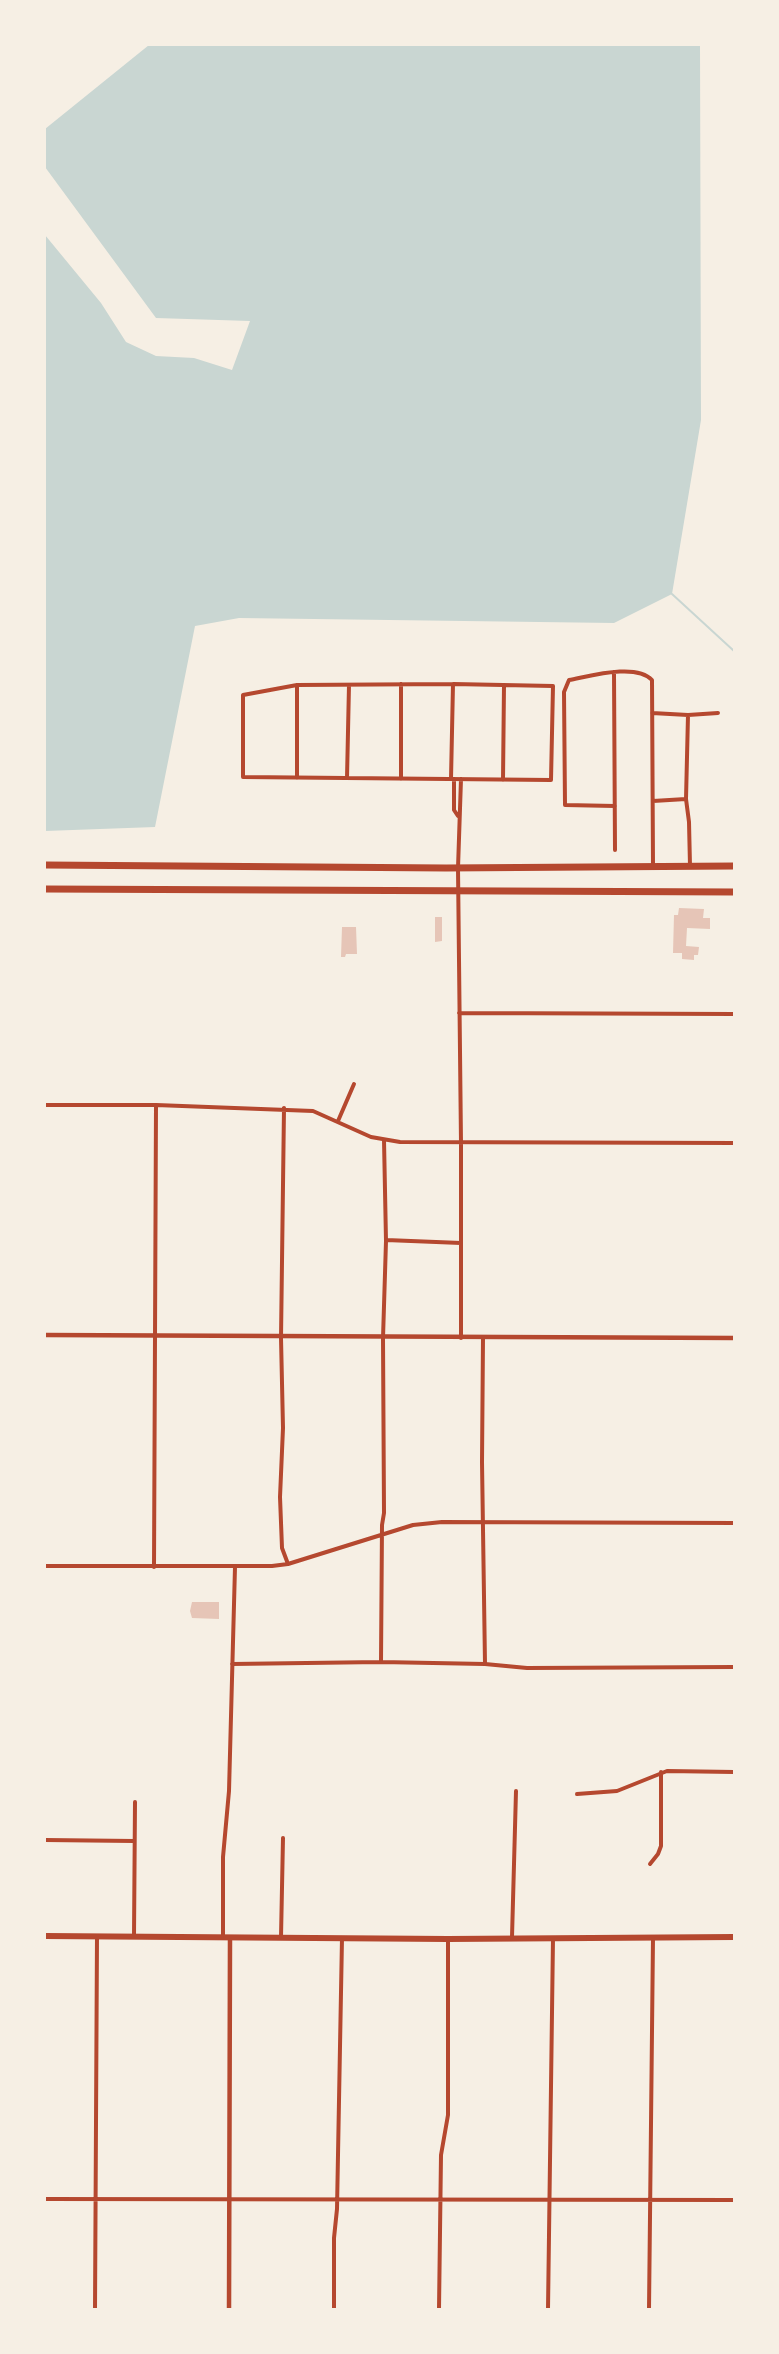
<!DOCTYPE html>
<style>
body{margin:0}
#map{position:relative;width:779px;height:2354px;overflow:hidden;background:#f6efe4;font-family:"Open Sans",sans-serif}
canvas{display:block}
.frame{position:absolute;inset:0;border:46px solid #f6efe4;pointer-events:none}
</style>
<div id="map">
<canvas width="779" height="2354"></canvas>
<div class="frame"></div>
</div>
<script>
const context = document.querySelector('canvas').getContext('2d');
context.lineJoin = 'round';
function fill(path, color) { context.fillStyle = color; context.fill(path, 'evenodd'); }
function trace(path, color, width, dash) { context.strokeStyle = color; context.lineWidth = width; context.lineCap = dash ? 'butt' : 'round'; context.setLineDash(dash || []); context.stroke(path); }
fill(new Path2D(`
 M149,45h551l1,375 -29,174 -58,29 -375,-5 -44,8 -40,201 -110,4v-596l56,68 25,39 30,14 38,2 38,12 18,-49 -94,-3 -111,-151v-38z`), '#c9d6d2');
trace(new Path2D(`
 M672,594l62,57`), '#c9d6d2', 2);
fill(new Path2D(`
 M679,908l25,1 -1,9h7v11l-23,-1 -1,18 13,1 -1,8h-4v5l-12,-1v-6h-9l1,-38h4z
 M435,917h7v24l-7,1z
 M342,927h14l1,27h-11l-1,3h-4z
 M192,1602h27v17l-27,-1 -2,-7z`), '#e6c5b7');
trace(new Path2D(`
 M614,672l1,178
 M453,684l100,2 -2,94 -308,-3v-82l54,-10z
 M652,713l36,2 30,-2
 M688,715l-2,84 3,23 1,44
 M297,778v-92
 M347,778l2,-93
 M401,779v-95
 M451,779l2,-95
 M454,779v31l4,6
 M503,780l1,-95
 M653,801l33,-2
 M615,806l-50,-1 -1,-113 5,-12c22,-4 67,-17 83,0l1,186
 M459,1013l275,1
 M45,1105h111l157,6 58,26 29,5 334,1
 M284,1108l-3,230 2,90 -3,69 2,51 6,16
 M338,1121l16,-37
 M386,1240l75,3
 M461,1338v-195l-3,-275 3,-89
 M483,1338l-1,124 3,202
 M45,1566h227l16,-2 125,-39 29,-3 292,1
 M154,1567l2,-462
 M381,1662l1,-137 2,-12 -1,-175 3,-97 -2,-101
 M232,1664l149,-2 104,2 42,4 207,-1
 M577,1794l40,-3 50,-20 67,1
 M45,1840l89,1
 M650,1864l8,-10 3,-8v-74
 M134,1936l1,-134
 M281,1937l2,-99
 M512,1937l4,-146
 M223,1938v-81l6,-66 6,-224
 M45,2199l689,1
 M95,2309l2,-373
 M334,2309v-71l3,-29 5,-271
 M439,2309l2,-154 7,-40v-176
 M548,2309l5,-371
 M649,2309l4,-371`), '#b5482f', 4);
trace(new Path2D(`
 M45,1335l689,3
 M229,2309l1,-371`), '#b5482f', 4.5);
trace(new Path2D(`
 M45,1936l403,3 286,-2`), '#b5482f', 6);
trace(new Path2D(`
 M45,865l401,3 288,-2
 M45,889l689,3`), '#b5482f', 7);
</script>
